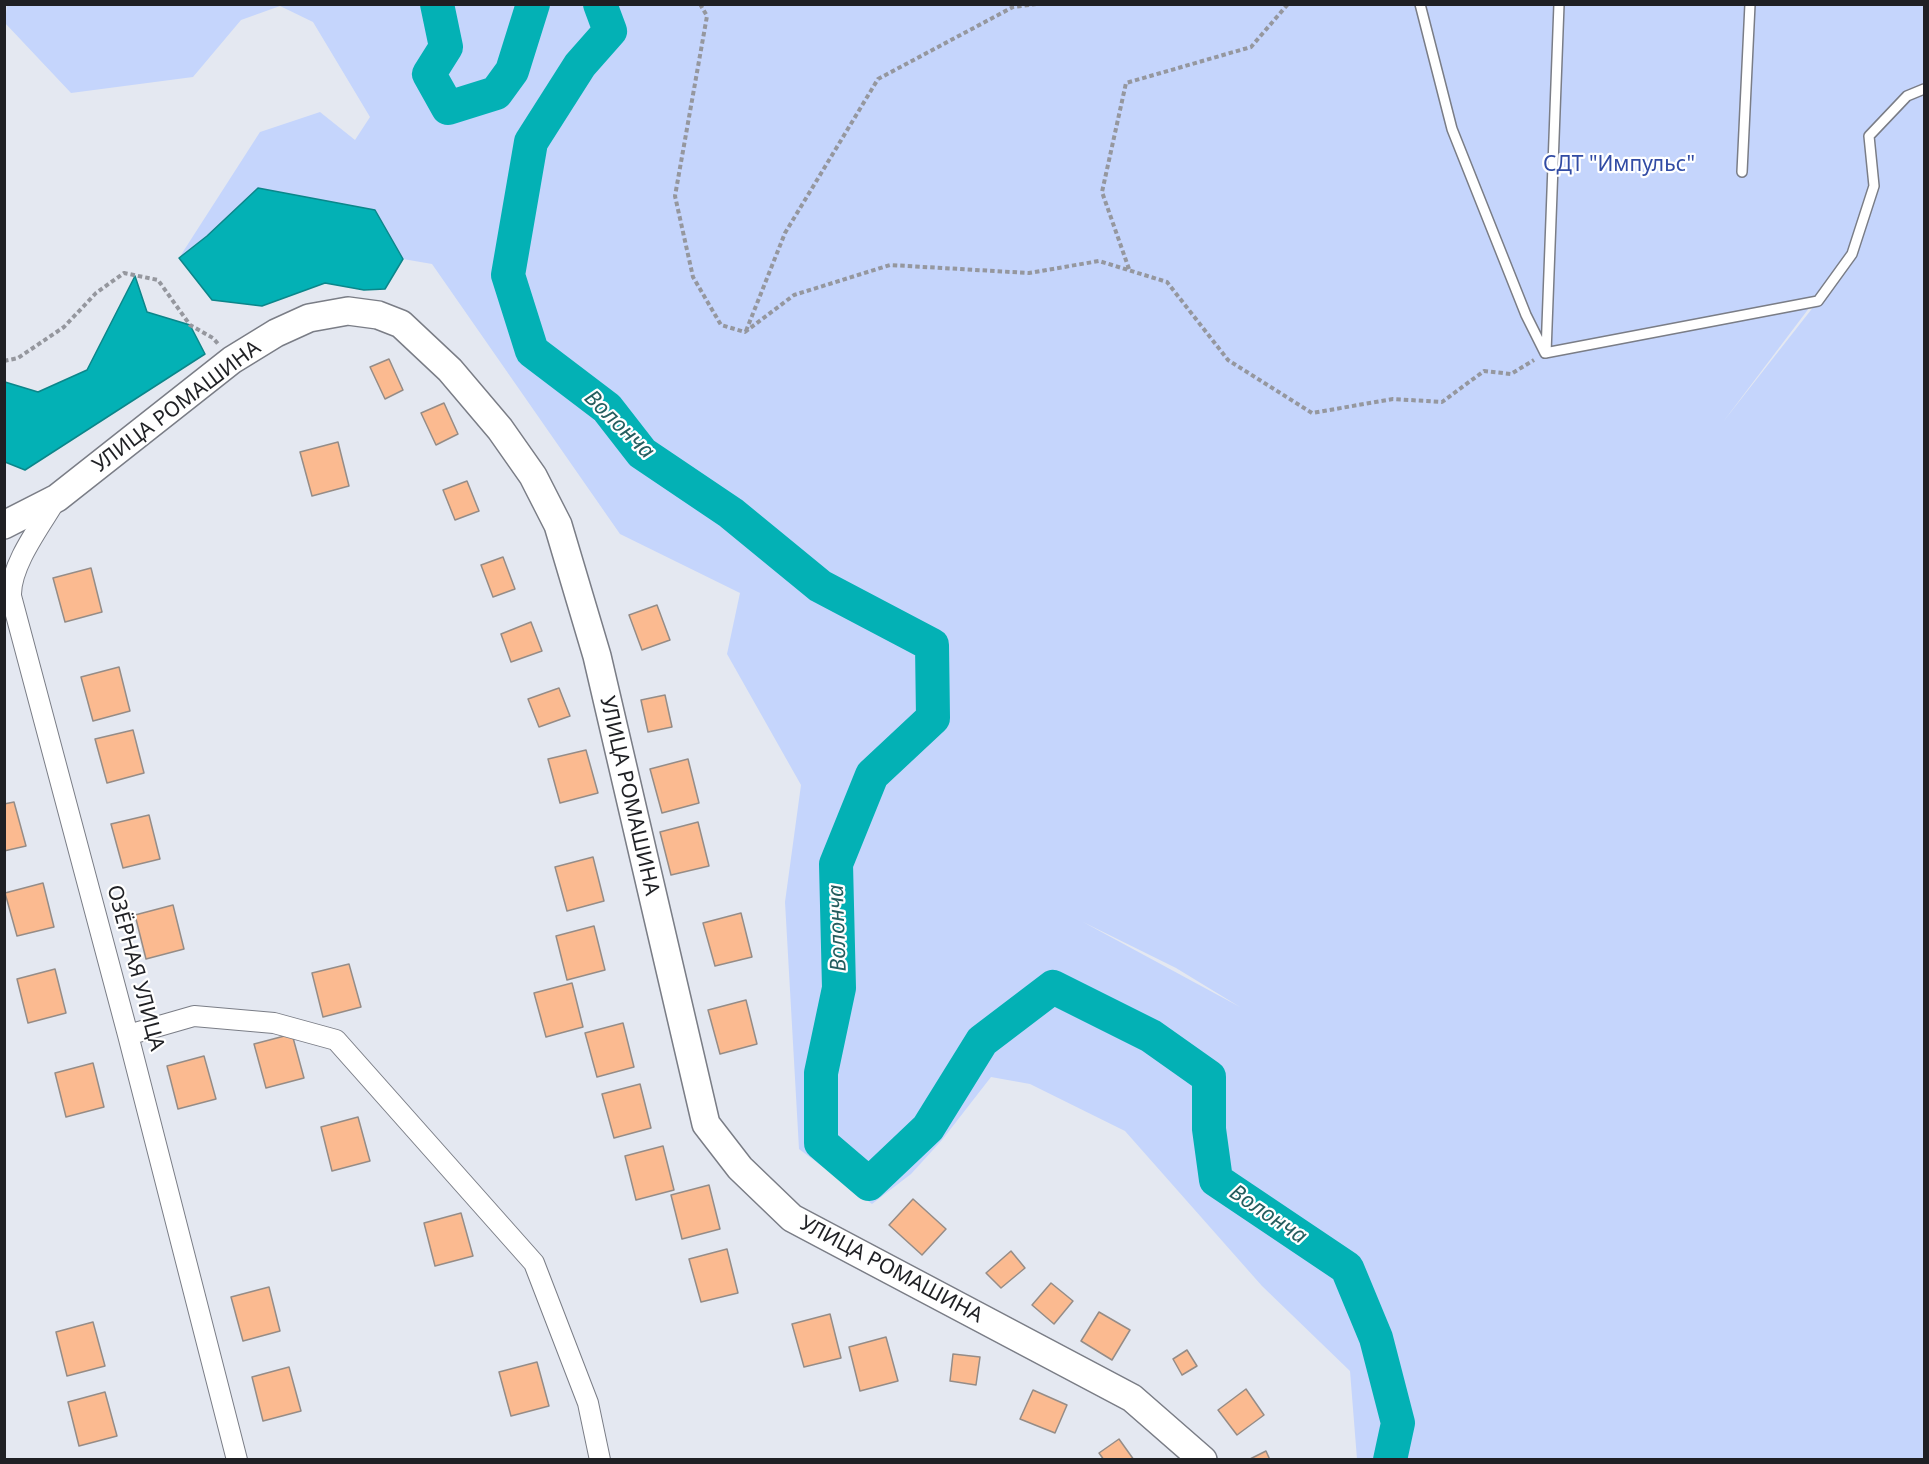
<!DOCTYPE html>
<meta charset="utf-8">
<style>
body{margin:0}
#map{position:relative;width:1929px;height:1464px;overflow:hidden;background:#e4e8f1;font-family:"Noto Sans",sans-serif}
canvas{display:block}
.frame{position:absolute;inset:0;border:6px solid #1f2024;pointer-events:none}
</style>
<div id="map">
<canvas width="1929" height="1464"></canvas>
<div class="frame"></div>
</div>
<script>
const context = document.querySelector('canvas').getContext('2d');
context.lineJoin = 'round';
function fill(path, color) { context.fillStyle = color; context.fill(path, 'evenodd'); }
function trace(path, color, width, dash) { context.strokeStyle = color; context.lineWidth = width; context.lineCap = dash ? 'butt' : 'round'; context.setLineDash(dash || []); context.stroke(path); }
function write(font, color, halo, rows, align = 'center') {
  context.font = font + ' "Noto Sans",sans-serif'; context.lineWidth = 4.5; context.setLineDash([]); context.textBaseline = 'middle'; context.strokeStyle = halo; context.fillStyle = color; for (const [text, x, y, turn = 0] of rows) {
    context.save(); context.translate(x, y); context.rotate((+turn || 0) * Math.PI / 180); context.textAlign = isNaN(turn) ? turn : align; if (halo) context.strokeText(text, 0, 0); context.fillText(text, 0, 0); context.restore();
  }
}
fill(new Path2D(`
 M7,4l1917,1v1454h-567l-7,-88 -88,-85 -137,-155 -95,-47 -39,-7 -49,63 -31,34 -39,30 -73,-55 -14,-247 16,-117 -74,-131 13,-61 -120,-59 -188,-270 -29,-5 -28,-49 -168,26 -28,22 81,-126 60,-20 35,28 15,-23 -57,-95 -33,-16 -39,14 -48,57 -122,16 -66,-70zM1828,283l-10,18 -95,121zM1083,922l93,46 64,39z`), '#c5d5fc');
const water = new Path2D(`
 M258,188l117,22 28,49 -18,30 -21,1 -39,-7 -63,23 -50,-6 -33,-42 28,-22z
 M135,276l12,36 43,13 15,29 -180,116 -20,-8v-80l33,10 49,-22z`);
fill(water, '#03b1b5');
trace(water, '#0b868a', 1.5);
trace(new Path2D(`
 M437,4l9,43 -17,27 19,34 48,-15 16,-22 21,-67
 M600,4l10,27 -30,34 -49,77 -23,133 24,76 75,57 35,45 89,60 89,73 112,59 1,73 -61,57 -36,89 3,124 -18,85v70l48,41 59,-56 54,-87 71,-54 98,49 58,41v52l7,51 131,88 29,70 22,85 -8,37`), '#03b1b5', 34);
const building = new Path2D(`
 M389,359l14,31 -18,9 -15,-32z
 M444,403l14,31 -22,11 -15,-32z
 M338,442l11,44 -37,10 -12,-44z
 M467,481l12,30 -24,9 -12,-30z
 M503,557l12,32 -22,8 -12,-32z
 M91,568l11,44 -37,10 -12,-44z
 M657,605l13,35 -28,10 -13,-35z
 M531,622l11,29 -31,11 -10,-28z
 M119,667l11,44 -37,10 -12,-44z
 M559,688l11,28 -31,11 -11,-28z
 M665,695l7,32 -24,5 -7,-32z
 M133,730l11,43 -37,10 -12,-44z
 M586,750l12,43 -38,10 -12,-44z
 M688,759l11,44 -37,10 -12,-44z
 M14,802l12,44 -22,5v-47z
 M149,815l11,44 -37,9 -12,-44z
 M698,822l11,44 -38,9 -11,-43z
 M593,857l11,44 -37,10 -12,-44z
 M43,883l11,44 -37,9 -12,-43z
 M173,905l11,44 -38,10 -11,-44z
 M741,913l11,44 -37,9 -12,-43z
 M594,926l11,44 -38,10 -11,-44z
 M349,964l12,43 -38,10 -11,-44z
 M55,969l11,44 -38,10 -11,-44z
 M572,983l11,44 -37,10 -12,-44z
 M746,1000l11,44 -37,10 -12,-44z
 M623,1023l11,44 -37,10 -12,-44z
 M292,1034l12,44 -38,10 -12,-44z
 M204,1056l12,43 -38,10 -11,-43z
 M93,1063l11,44 -38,10 -11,-44z
 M640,1084l11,44 -37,10 -12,-44z
 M358,1117l12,44 -38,10 -11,-44z
 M663,1146l11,44 -38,10 -11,-44z
 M709,1185l11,44 -38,10 -11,-44z
 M913,1199l33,30 -24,26 -33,-30z
 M461,1213l12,43 -38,10 -11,-43z
 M727,1249l11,44 -37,9 -12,-43z
 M1011,1251l14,17 -24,20 -15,-15z
 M1051,1283l22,18 -19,23 -22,-19z
 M269,1287l11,44 -37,10 -12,-44z
 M1099,1312l31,18 -18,30 -31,-19z
 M830,1314l11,44 -37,9 -12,-43z
 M93,1322l12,44 -38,10 -11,-44z
 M886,1337l12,44 -38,10 -11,-44z
 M1187,1350l10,16 -15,9 -9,-16z
 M953,1354l27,3 -4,28 -26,-4z
 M537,1362l12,44 -38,10 -12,-44z
 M289,1367l12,44 -38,10 -11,-44z
 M1246,1389l18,26 -27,20 -19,-25z
 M1033,1390l34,15 -12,28 -35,-14z
 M105,1392l12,44 -38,10 -11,-44z
 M1119,1439l15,21h-30l-5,-7z
 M1266,1451l4,9h-22z`);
fill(building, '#fbba90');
trace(building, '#958c87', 1.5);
const lane = new Path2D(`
 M1420,4l32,125 74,186 19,38 273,-52 34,-47 22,-68 -5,-50 38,-40 17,-7
 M1742,172l8,-168
 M1546,353l13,-349`);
const street = new Path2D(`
 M57,498c-16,27 -47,67 -46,98l117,439 109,425
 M128,1035l66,-19 80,7 62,17 198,223 54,140 12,57`);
const secondary = new Path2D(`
 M4,525l53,-27 175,-138 44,-27 33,-15 39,-7 30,4 23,9 49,46 50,59 33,47 25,49 39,131 109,468 34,44 52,50 340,180 71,62`);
trace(lane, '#7a7d86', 12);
trace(street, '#7a7d86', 22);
trace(secondary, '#7a7d86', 30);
trace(new Path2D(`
 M700,4l7,12 -32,180 18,81 28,48 24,7 49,-37 96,-30 139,8 70,-12 68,21 61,78 84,53 81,-14 49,3 42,-31 27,3 23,-14
 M1129,269l-27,-77 24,-109 125,-36 37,-43
 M746,331l39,-98 93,-154 135,-72 24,-3
 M4,361l14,-3 46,-31 32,-34 28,-20 34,7 32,45 23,13 6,7`), '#95979e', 4, [4.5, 3]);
trace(lane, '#fff', 9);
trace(street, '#fff', 20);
trace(secondary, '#fff', 27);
write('21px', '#314ba4', '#fff', [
 ["СДТ \"Импульс\"",1619,165]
]);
write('21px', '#1f2024', '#fff', [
 ["УЛИЦА РОМАШИНА",177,407,-37],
 ["УЛИЦА РОМАШИНА",629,796,77],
 ["ОЗЁРНАЯ УЛИЦА",135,968,75],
 ["УЛИЦА РОМАШИНА",891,1270,28]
]);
write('italic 22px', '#255e5f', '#fff', [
 ["Волонча",619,425,44],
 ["Волонча",838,928,-92],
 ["Волонча",1268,1215,34]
]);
</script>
